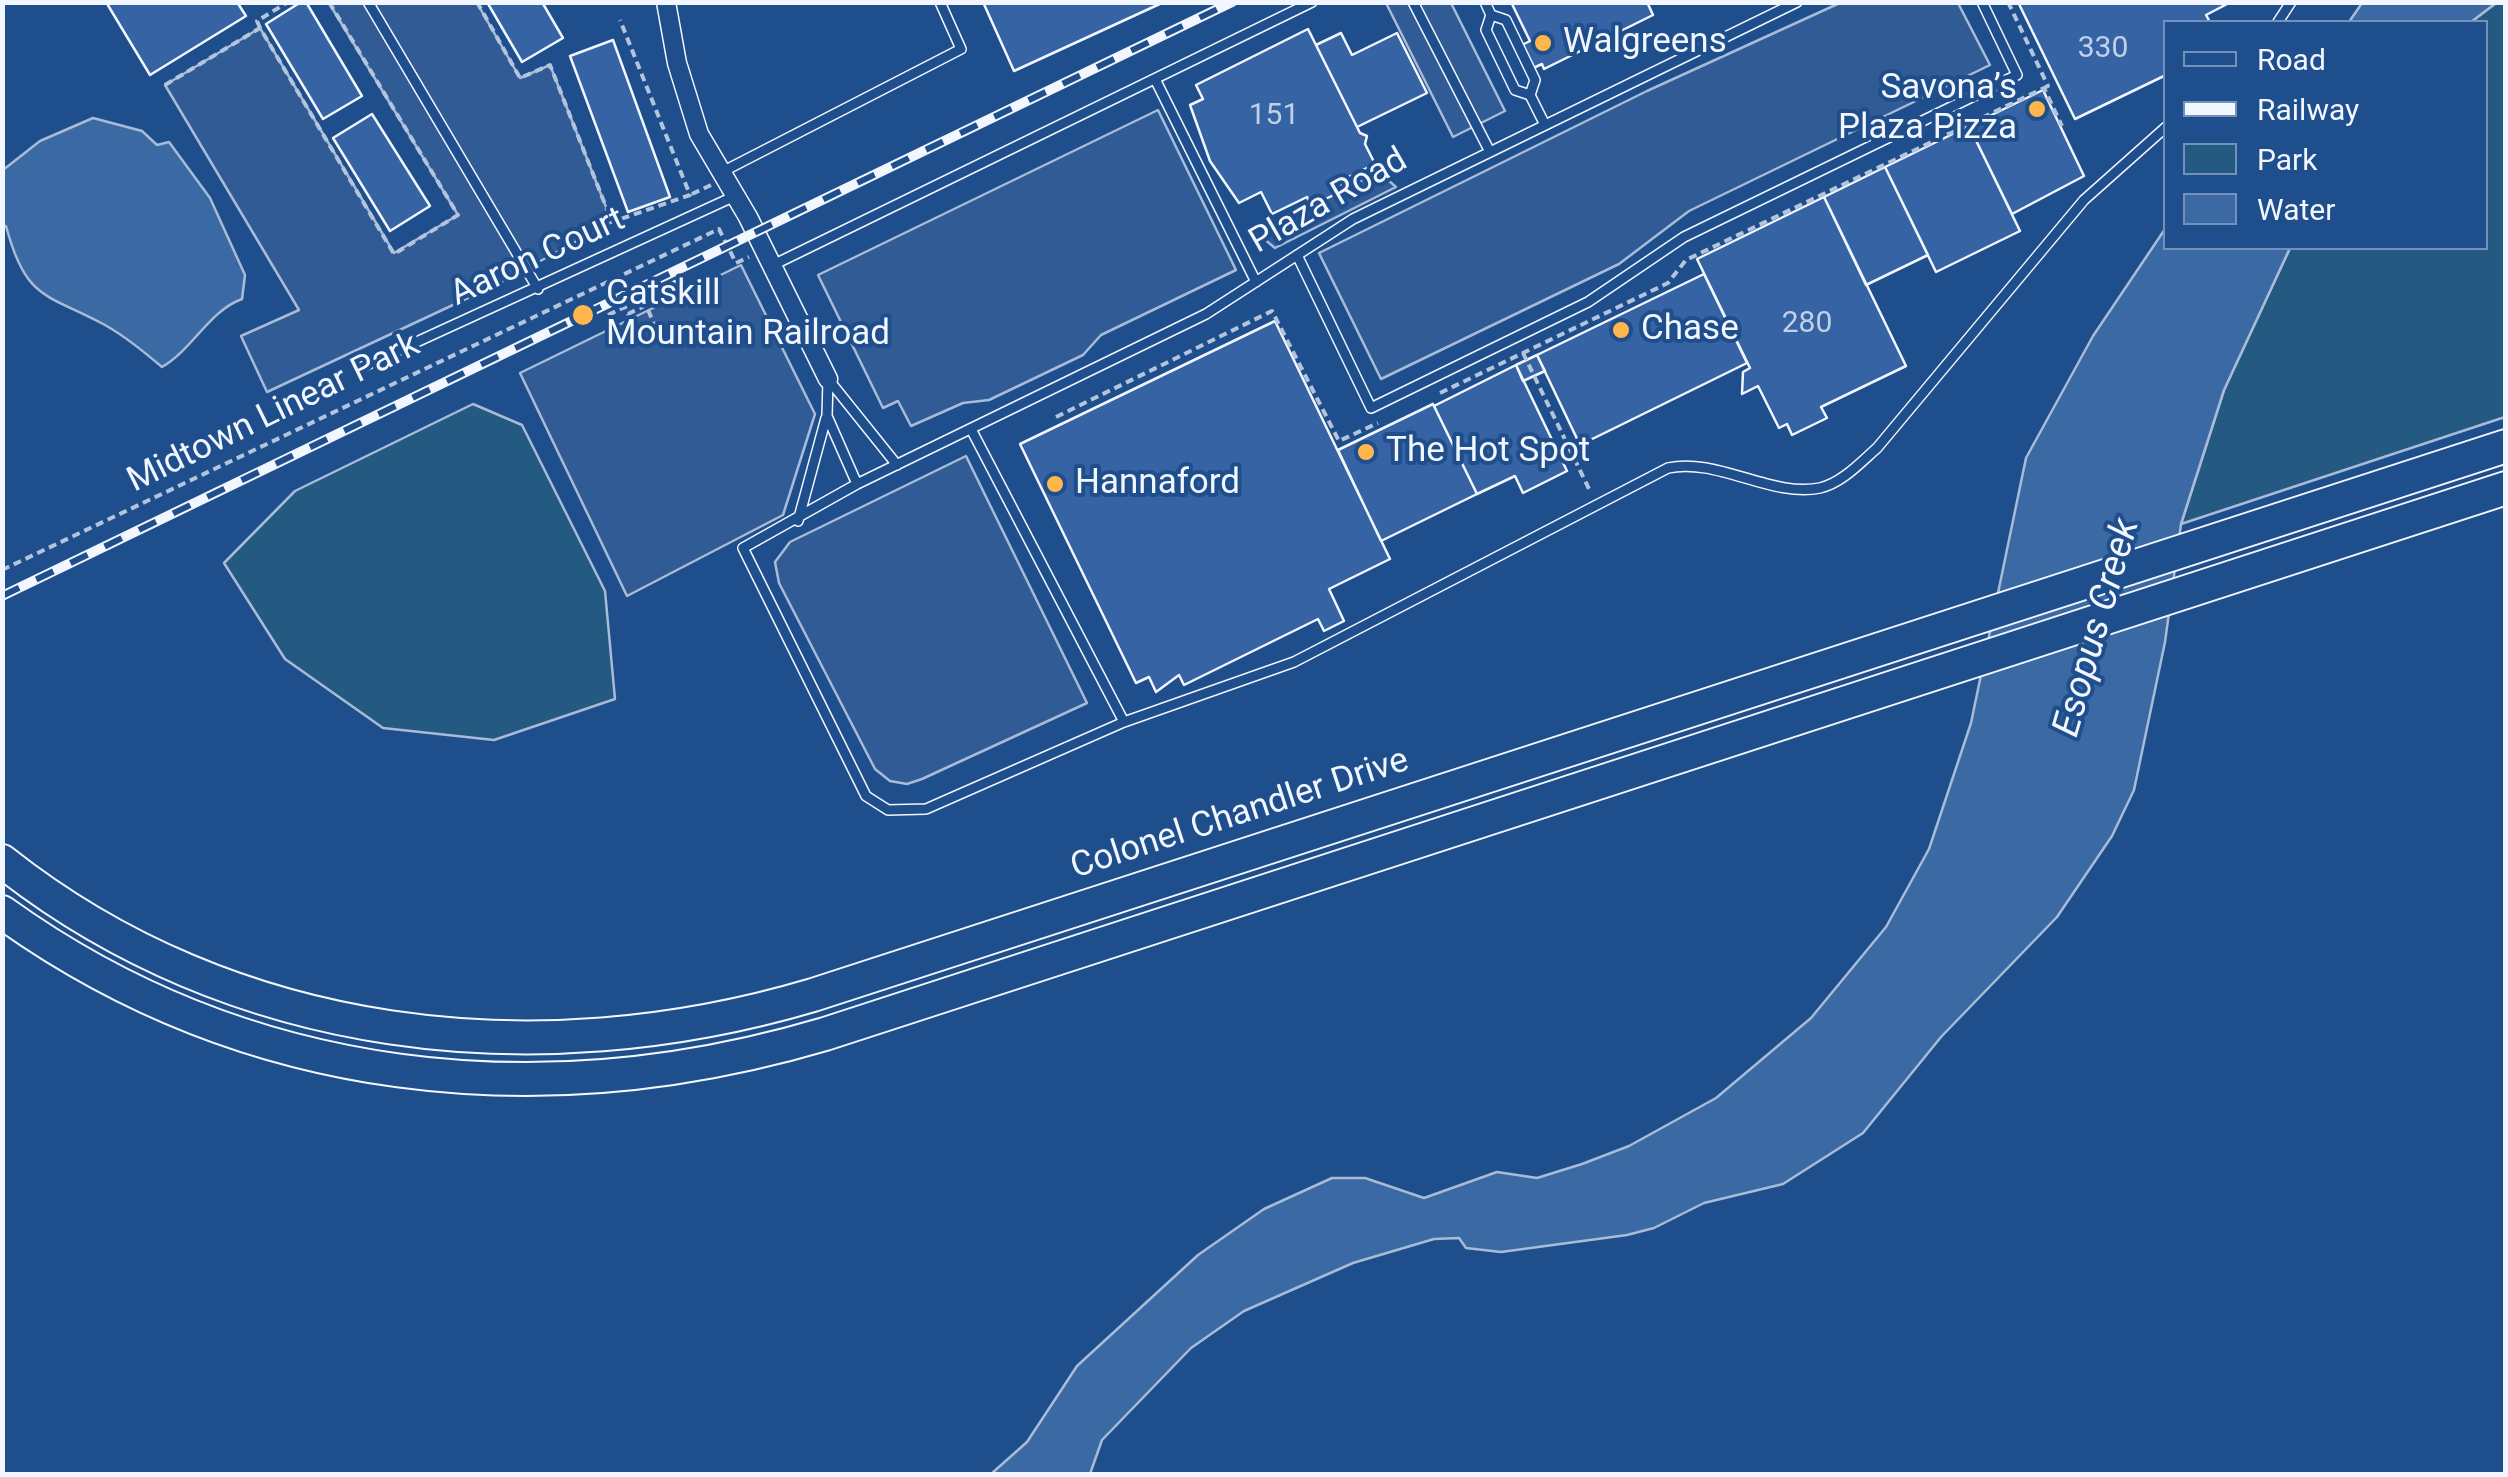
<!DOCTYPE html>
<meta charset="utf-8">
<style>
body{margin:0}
#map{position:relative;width:2508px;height:1477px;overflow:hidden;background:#1f4e8c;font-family:Roboto,sans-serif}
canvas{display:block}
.frame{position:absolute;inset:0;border:5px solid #f2f6ff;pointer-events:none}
.legend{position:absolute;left:2163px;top:20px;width:325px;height:230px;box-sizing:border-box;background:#1f4e8c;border:2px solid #7391ba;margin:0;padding:12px 18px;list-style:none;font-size:30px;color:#f2f6ff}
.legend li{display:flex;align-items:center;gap:20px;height:50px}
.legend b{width:50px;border:2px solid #7391ba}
</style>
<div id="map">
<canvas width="2508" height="1477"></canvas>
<div class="frame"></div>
<ul class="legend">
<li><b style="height:12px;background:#1f4e8c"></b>Road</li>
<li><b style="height:12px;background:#f2f6ff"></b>Railway</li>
<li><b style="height:28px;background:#245a82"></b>Park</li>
<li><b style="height:28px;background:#3b69a3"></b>Water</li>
</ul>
</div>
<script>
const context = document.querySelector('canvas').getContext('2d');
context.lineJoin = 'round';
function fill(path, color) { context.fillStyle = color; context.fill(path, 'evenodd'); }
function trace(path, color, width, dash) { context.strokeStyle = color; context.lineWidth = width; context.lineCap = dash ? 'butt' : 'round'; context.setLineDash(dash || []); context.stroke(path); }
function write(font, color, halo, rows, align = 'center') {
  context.font = font + ' Roboto,sans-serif'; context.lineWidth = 8; context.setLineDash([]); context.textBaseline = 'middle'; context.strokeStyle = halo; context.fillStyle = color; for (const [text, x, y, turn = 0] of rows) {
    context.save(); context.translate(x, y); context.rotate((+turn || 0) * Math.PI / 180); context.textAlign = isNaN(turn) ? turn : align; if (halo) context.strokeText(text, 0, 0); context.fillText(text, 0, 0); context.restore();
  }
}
const green = new Path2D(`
 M2496,3h9v414l-324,107 43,-134 66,-142h196v-226h-15z
 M473,404l49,21 83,166 10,108 -121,41 -111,-12 -98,-69 -61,-96 71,-72z`);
fill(green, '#245a82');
trace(green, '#a8bbd7', 2.5);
const parking = new Path2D(`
 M1842,2l116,1 32,62 -301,146 -70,53 -238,115 -62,-126 328,-162z
 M329,3h148l43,75 30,-13 62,157 -112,61 -233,109 -26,-56 58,-26 -134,-225 95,-57 134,225 64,-38z
 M1386,3h65l54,108 -52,26z
 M1158,110l78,160 -135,65 -18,20 -94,45 -26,3 -52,23 -13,-25 -15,7 -65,-133z
 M1379,172l17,15 -121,61 -12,-10v-9z
 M741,265l74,149 -32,101 -156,81 -107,-223z
 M966,456l121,247 -165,76 -15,5 -17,-3 -15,-12 -96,-186 -4,-21 15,-20z`);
fill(parking, '#305b95');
trace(parking, '#a8bbd7', 2.5);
const water = new Path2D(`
 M2362,3v-1l134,1 -25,19h-122z
 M93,118l49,13 15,14 12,-3 41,56 35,77 -3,24c-33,12 -49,50 -80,68 -18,-15 -36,-30 -57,-42 -59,-32 -79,-24 -99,-99l-3,2v-58l37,-29z
 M2165,229l1,19h124l-66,142 -43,134 -16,118 -31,148 -22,46 -55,81 -116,120 -78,96 -80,51 -79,19 -50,25 -27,7 -126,17 -35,-4 -7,-10 -25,1 -81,24 -109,48 -53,37 -89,92 -12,34h-99l36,-32 50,-76 121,-111 66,-46 68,-31h33l59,20 73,-26 40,6 45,-14 47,-18 87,-48 95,-80 75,-91 43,-78 42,-126 55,-265 67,-122z`);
fill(water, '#3b69a3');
trace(water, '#a8bbd7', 2.5);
const building = new Path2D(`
 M106,2h131l9,14 -96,59z
 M301,2h5l56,94 -39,23 -57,-95z
 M487,2h55l21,36 -41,24z
 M983,2h181l-150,69z
 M1511,2h136l6,13 -109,54 -2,-5 -15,7 -11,-23 14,-7z
 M2018,2h213l-25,13 4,7h-44v53l-91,44z
 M1308,29l52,104 7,3 -2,8 10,20 -35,17 4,9 -33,16 -4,-9 -35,17 -11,-22 -22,11 -29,-42 -20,-56 13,-6 -7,-14z
 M1341,33l11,22 45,-22 30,60 -70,34 -41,-82z
 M613,40l57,157 -42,15 -58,-156z
 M2043,90l41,86 -72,38 -43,-88z
 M372,114l58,92 -40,25 -57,-93z
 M1969,126l51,105 -84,41 -51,-105z
 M1885,167l43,88 -62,30 -42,-88z
 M1824,197l82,169 -85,41 6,11 -35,17 -5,-11 -8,4 -21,-42 -16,8 1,-22 7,-4 -53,-109z
 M1704,274l43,89 -167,82 -43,-90z
 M675,281l7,13 -22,11 -7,-13z
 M1275,321l115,238 -61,30 15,32 -20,10 -6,-12 -134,66 -5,-10 -23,17 -7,-15 -13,6 -116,-239z
 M1537,355l8,16 -22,10 -7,-16z
 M1516,365l51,106 -44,22 -8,-17 -38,18 -43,-88z
 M1433,404l44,90 -96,47 -43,-91z`);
fill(building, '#3563a3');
trace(building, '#f2f6ff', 2.5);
const lane = new Path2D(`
 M368,2l170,287
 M1413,2l77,150
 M1485,2l6,13 -5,15 29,60 15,5 15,30
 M1797,2l-444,217 -147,95 -349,170 -114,64 123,248 22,14 38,-1 198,-87 170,-60 374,-194c48,-11 104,30 152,20 22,-5 41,-26 57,-40l207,-248 82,-73
 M1491,15l15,5 29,60 -5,15
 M2278,22l13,-20
 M1155,79l101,203
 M720,173l241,-124 -21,-47
 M1297,255l74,153 217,-106 96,-65 333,-162 -35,-73
 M773,265l539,-263
 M362,367l373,-171
 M828,379l-1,37 30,68
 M828,379l69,86
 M971,429l153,293
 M798,521l28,-103`);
const street = new Path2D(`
 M666,2l11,61 22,71 49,83 80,162`);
const highway = new Path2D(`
 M2,861c231,183 535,216 811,134l1693,-549
 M2,912c245,176 539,206 823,122l1681,-546`);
trace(lane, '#f2f6ff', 12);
trace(street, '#f2f6ff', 21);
trace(highway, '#f2f6ff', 36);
trace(new Path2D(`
 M477,2l43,76 30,-13 62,157 78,-27 -70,-175
 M2008,2l40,84 -4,2
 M260,28l-3,-7 31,-19
 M165,85l95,-57 134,226 64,-39 -129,-213
 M692,194l19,-9
 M608,315l17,-8 3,7 18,-9 13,31
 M1523,353l68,140
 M1440,393l228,-110 18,-23 358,-172 18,38
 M1056,417l216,-106 67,130 39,-18
 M2,570l717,-341 17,34 13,-6`), '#b3c4dc', 4, [8, 5]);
trace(lane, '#1f4e8c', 9);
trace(street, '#1f4e8c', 18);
trace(highway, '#1f4e8c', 32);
const rail = new Path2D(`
 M2,596l1230,-594`);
trace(rail, '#f2f6ff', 10);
trace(rail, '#1f4e8c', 6, [19]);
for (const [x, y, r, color] of [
 [1543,43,10,"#ffb74d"],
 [2037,109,10,"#ffb74d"],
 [583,315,12,"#ffb74d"],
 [1621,330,10,"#ffb74d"],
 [1366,452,10,"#ffb74d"],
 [1055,484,10,"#ffb74d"]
]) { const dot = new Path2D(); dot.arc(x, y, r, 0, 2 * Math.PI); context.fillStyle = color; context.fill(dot); trace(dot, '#1f4e8c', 4); }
write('30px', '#c3d1e8', null, [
 ["330",2103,49],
 ["151",1274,116],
 ["280",1807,324]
]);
write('35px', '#f2f6ff', '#1f4e8c', [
 ["Walgreens",1563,43],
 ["Savona’s",2017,89,"right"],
 ["Plaza Pizza",2017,129,"right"],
 ["Catskill",606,295],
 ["Mountain Railroad",606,335],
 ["Chase",1641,330],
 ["The Hot Spot",1386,452],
 ["Hannaford",1075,484]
], 'left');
write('35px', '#f2f6ff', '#1f4e8c', [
 ["Plaza Road",1329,202,-30],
 ["Aaron Court",538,258,-25],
 ["Midtown Linear Park",274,414,-26],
 ["Colonel Chandler Drive",1240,815,-18]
]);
write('italic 38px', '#f2f6ff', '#1f4e8c', [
 ["Esopus Creek",2098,628,-74]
]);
</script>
